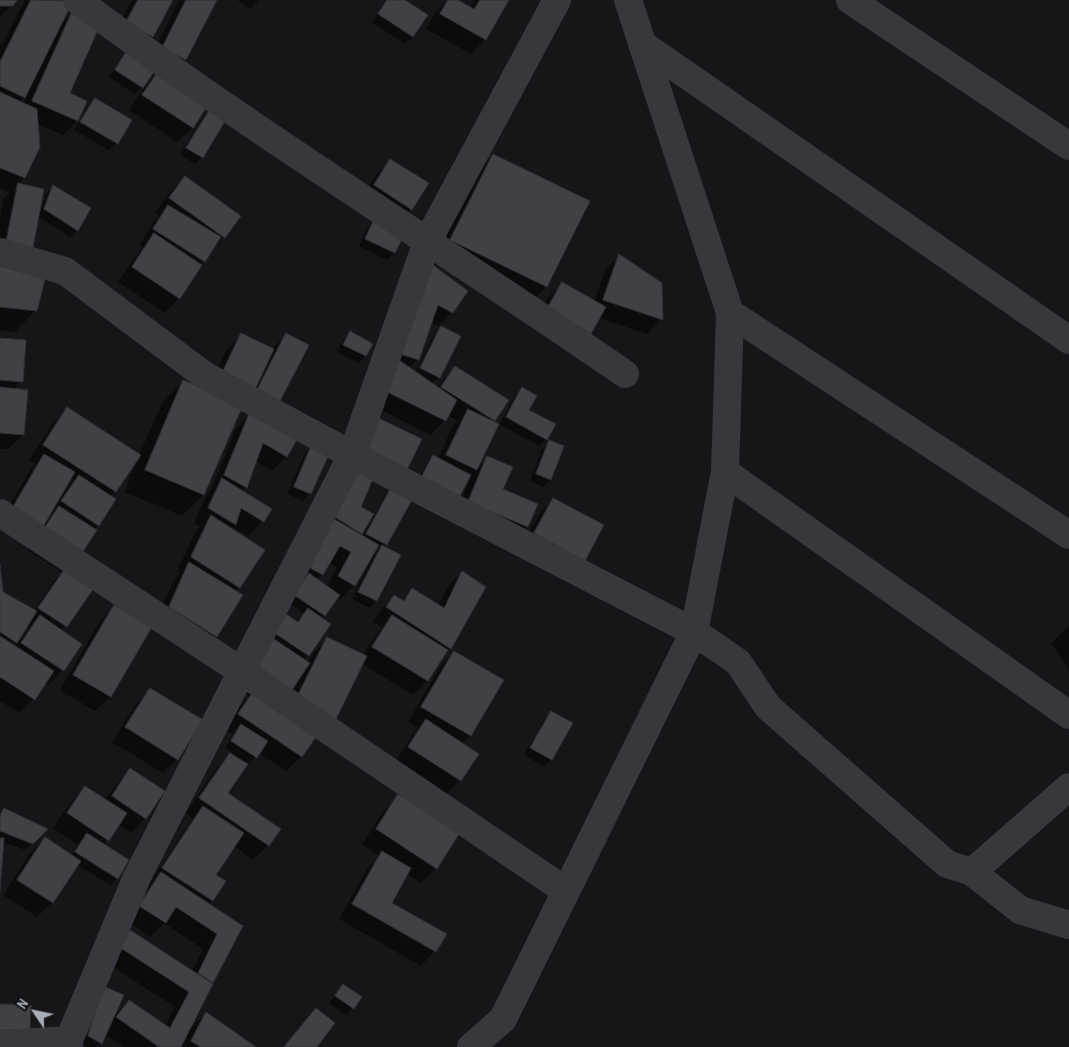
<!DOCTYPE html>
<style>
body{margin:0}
#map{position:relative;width:1069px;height:1047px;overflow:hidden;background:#161618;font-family:"Archivo Narrow",sans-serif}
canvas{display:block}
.north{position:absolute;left:10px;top:987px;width:50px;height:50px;-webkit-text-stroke:4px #111113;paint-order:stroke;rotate:304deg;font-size:14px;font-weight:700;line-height:20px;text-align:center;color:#a8adb8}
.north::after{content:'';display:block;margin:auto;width:18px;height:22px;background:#a8adb8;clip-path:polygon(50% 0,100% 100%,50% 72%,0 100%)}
</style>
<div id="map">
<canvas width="1069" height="1047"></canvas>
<div class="north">N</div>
</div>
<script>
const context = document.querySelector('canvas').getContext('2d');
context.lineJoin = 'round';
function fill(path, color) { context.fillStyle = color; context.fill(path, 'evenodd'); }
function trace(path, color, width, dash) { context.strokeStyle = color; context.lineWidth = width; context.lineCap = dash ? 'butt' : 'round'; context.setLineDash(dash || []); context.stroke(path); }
fill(new Path2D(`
 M0,0h16l-16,17z
 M25,0h47l-12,25 12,-12 -3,81 17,7 -9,20 -14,14 -26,-11 -13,54 -7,7 25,5 -2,21 7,-18 7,-7 23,44 -7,7 -33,-21 -37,48v-47l3,-18 7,-6 -10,-5v-143h2zM28,94l-5,10 -3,-2z
 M132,0h40l-20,36 -14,14 -26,-14z
 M179,0h36l-30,60 -14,14 -15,-7 -14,20 -7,7 -26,-17 13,-19 7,-8 19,13z
 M237,0h22l-9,9z
 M386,0h17l23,16 -14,21 -7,7 -33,-22z
 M448,0h7l15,8 5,-8h33l-23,40 -14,14 -45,-25 10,-17z
 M158,73l48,32 -14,23 -15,14 -48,-32 15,-22z
 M95,100l22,43 -8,7 -35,-20 14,-23z
 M212,107l-10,50 -7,7 -15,-9 25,-41z
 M493,155l53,132 -21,21 -95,-46 42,-85z
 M391,161l20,48 -14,14 -37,-23 16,-25z
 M185,178l39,59 -14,14 -31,47 -14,15 -47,-31 25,-36 -3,-2 14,-23 5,-6 -4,-2 15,-21z
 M375,220l28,13 -9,20 -7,7 -28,-14 9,-19z
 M619,256l42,63 -14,15 -48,-16 -9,16 -14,14 -43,-24 14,-26 15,-14 32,18 11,-32z
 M0,268l36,42 -21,22 -15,-2z
 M412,276l40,36 -14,14 -7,-3 -13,36 -9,9 6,5 19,-38 7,-7 -2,49 -7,7 5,4 18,-21 39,53 -17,48 10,-10 15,32 25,36 -14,15 -59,-24 17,-41 -56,9 11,-21 7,-7 5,2 15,-34 5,-4 -10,-6 -3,5 -15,15 -60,-31z
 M350,333l15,23 -7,7 -21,-11 6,-12z
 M287,334l21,11 -67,60 -38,90 -21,21 -58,-24 14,-33 -1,-1 -27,39 -12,28 -4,4 -17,29 17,27 -33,46 19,13 -17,26 -15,15 -3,-3 -11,17 -15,14 -19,-12v-127l2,18 32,18 19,-28 9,-10 -35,-22 11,-17 -38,-12 30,-51 6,-6 -7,-4 24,-37 14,-14 72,46 23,-52 21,-22 24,10 20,-42 15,-14 30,14zM67,484l2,2 -6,6zM27,625l3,2 -15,20 -3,-2z
 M0,339l21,42 -8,9 10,45 -15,14h-8z
 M522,389l6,21 18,29 -7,7 -40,-22 16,-28z
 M250,414l36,42 -14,15 -17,-10 -9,26 -5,5 29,17 -7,12 -15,15 -15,-9 -3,2 9,58 -4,4 6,4 -25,41 -14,15 -47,-29 20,-44 5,-5 -3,-2 19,-40 4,-4 -6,-4 13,-29 4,-4 25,-62z
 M549,442l14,5 -13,33 -7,7 -13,-6 12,-32z
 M312,446l-2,48 -7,7 -16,-7 18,-41z
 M373,477l-13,30 14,9 11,-21 7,-7 -6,56 -3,3 16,8 -23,46 -7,7 -17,-9 21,-44 5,-5 -3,-1 -21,36 -14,15 -3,-2 -16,21 8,5 -25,36 4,3 5,-10 15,-15 35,17 19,-28 -9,-5 7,-11 14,-15 7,5 12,-11 25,16 10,-19 14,-15 -12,76 -6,6 -17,27 -14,14 -51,-31 -61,93 -15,14 -27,-18 -10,11 -2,-1 -21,30 53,36 -11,16 -15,15 -19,-14 -19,29 -3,25 -4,5 33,22 -31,57 -22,47 18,-18 48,34h-130l-19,-13 -4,9 -4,4h-9l-7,-4 15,-49 17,23 16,-16 36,25 10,-19 -70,-45 10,-16 77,26 11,-23 -39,-26 -14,14 -25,-17 68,-102 -7,-5 30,-44 16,-16 -7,-5 8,-13 -9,-6 15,-22 11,-11 -16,-10 37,-56 25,-8 8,-8 -16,-12 27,-69zM370,518l2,2 -10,17 -3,-2zM329,562l8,5 -10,20 -11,-7 6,-6zM299,677h2l-18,35 -7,-5z
 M553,499l31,61 -64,-13 19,-33z
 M115,607l35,20 -40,69 -15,15 -35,-21 40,-69z
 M1069,626v43l-18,-26z
 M454,652l48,28 -32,56 -9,8 16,10 -17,26 -14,15 -51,-33 17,-26 7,-7 -11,-7 32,-55z
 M150,689l27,70 -14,14 -51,-31 24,-38z
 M551,713v46l-7,8 -20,-12 20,-35z
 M130,770l15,48 -14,15 -13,-9 -15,21 25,15 -11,18 -7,7 -33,-20 -25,38 -15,14 -34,-22 27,-42 15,-15 26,18 7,-11 -25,-17 18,-26 14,-15 20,13 11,-16z
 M399,796l37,72 -15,15 -14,-10 -17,30 45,48 -14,15 -82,-47 29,-51 12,-12 -18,-12 22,-33z
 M4,810l42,19 -21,21 -22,-8 -3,37v-65z
 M343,986l10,22 -7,7 -17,-12z
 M316,1009l-1,38h-32l19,-23z`), '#0007');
const building = new Path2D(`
 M0,0h17l-4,6h-13z
 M31,0l42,1 -48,97 -25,-12v-24z
 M138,0h35l-20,37 -27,-15z
 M186,0h31l-31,60 -24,-12z
 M387,0h18l23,15 -15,22 -35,-23z
 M448,0h10l16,9 6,-9h29l-23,40 -46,-26z
 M72,12l28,13 -30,68 17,8 -9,20 -46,-20z
 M128,49l29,18 -14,21 -28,-18z
 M158,72l50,33 -15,23 -51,-33z
 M0,92l37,17 3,38 -15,31 -25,-10z
 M95,98l37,22 -14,24 -38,-22z
 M212,106l16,10 -25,42 -17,-10z
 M493,154l97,47 -43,86 -97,-47z
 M390,159l39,24 -17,27 -38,-25z
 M185,176l56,40 -16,22 -56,-40z
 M18,183l26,6 -12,64 -27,-5z
 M53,185l38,23 -13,23 -34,-22z
 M168,205l53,32 -16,25 -52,-33z
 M375,218l30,15 -10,20 -30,-14z
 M154,233l48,32 -22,34 -48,-32z
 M619,254l43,29 1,37 -60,-20z
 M426,260l42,31 -15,22 -15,-8 -19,55 -22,-7z
 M0,266l45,13 -8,32 -37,-4z
 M562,282l44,25 -15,27 -44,-25z
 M441,326l20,10 -21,42 -20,-10z
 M350,331l23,13 -7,12 -23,-11z
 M241,333l33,16 -22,47 -33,-16z
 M286,333l23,12 -30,58 -23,-11z
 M0,338l26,2 -3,42 -23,-2z
 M396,358l61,42 -11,21 -63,-31z
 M455,366l54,34 -14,21 -54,-34z
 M183,380l60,25 -39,90 -59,-25z
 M0,387l28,3 -4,45 -24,-2z
 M522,387l15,9 -8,14 27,14 -9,16 -41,-23z
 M67,407l74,48 -25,37 -73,-47z
 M468,409l31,15 -22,46 -31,-15z
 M250,412l48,26 -11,19 -24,-14 -16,45 -23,-13z
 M374,416l48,23 -16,33 -48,-24z
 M549,440l15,6 -13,34 -15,-6z
 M312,444l18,8 -19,42 -17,-7z
 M44,454l31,18 -32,55 -31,-18z
 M433,455l38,20 -12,23 -38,-20z
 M487,456l26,11 -10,22 35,15 -10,23 -60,-25z
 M355,464l19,12 -13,31 13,7 -12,20 -32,-20z
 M79,475l37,24 -17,27 -38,-25z
 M222,478l50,31 -8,13 -23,-14 -5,17 -28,-17z
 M392,486l21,12 -26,47 -21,-11z
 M553,498l51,27 -19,36 -51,-28z
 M59,506l38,24 -19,29 -38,-24z
 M211,515l54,35 -25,38 -49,-31z
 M329,516l50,29 -24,41 -17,-10 13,-24 -11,-6 -17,29 -15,-8z
 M382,545l19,10 -24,46 -19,-9z
 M189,562l54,33 -26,42 -48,-30z
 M0,565l3,27 34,19 -20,32 -17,-11z
 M67,566l29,19 -29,42 -29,-19z
 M462,571l24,16 -35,62 -65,-42 8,-12 10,6 8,-13 32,20z
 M309,573l31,22 -15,21 -31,-21z
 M114,605l38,22 -41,70 -38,-22z
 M308,608l23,16 -22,32 -36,-24 13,-18 12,8z
 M40,615l42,29 -18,27 -43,-28z
 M392,615l56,35 -20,31 -56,-34z
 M0,636l54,35 -19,29 -35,-23z
 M271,637l39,26 -23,34 -39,-26z
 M327,637l40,19 -31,63 -40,-20z
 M454,651l50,29 -33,56 -50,-29z
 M150,688l53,32 -25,40 -53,-33z
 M254,691l64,43 -16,23 -64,-43z
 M551,711l22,12 -21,37 -22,-12z
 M426,719l53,35 -18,27 -53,-34z
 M241,724l27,17 -11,17 -26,-17z
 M230,753l18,11 -20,29 53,36 -12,17 -70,-48z
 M130,768l35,23 -19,28 -34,-23z
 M85,786l42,27 -18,28 -42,-28z
 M398,794l61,40 -22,35 -61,-40z
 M203,806l41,27 -28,42 10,6 -13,20 -51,-33z
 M4,808l44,21 -15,15 -33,-13v-15z
 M87,833l42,27 -11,19 -43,-27z
 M45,837l36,24 -28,42 -36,-23z
 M0,838h4l-4,53z
 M382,851l29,17 -19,35 55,31 -11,18 -84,-48z
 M161,872l82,54 -30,57 -15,-10 19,-39 -41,-27 -10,16 -27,-17z
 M130,930l83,54 -32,63h-22l-43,-30 13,-17 41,28 19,-36 -70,-45z
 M343,984l19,13 -8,12 -19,-13z
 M103,986l21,9 -22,49 -14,-8z
 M0,1004l31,1 -1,25h-30z
 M316,1008l19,15 -18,24h-33z
 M206,1012l50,35h-56l-9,-6z`);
fill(building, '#404145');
trace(building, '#303034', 1);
trace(new Path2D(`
 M77,0c177,133 366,248 548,374
 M850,0l219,146
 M642,44l427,296
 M0,252l65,19 139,104 148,80 342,177 44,30 30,45 179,157 25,8 48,38 49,15
 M730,313l339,222
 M725,472l344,243
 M0,513l241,158 325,220
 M972,872l97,-85
 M0,1044l69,-4
 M69,1047v-7l68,-163 215,-422 75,-213 130,-242
 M471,1047l32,-28 191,-387 31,-160 5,-159 -102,-313`), '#37383d', 28);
</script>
